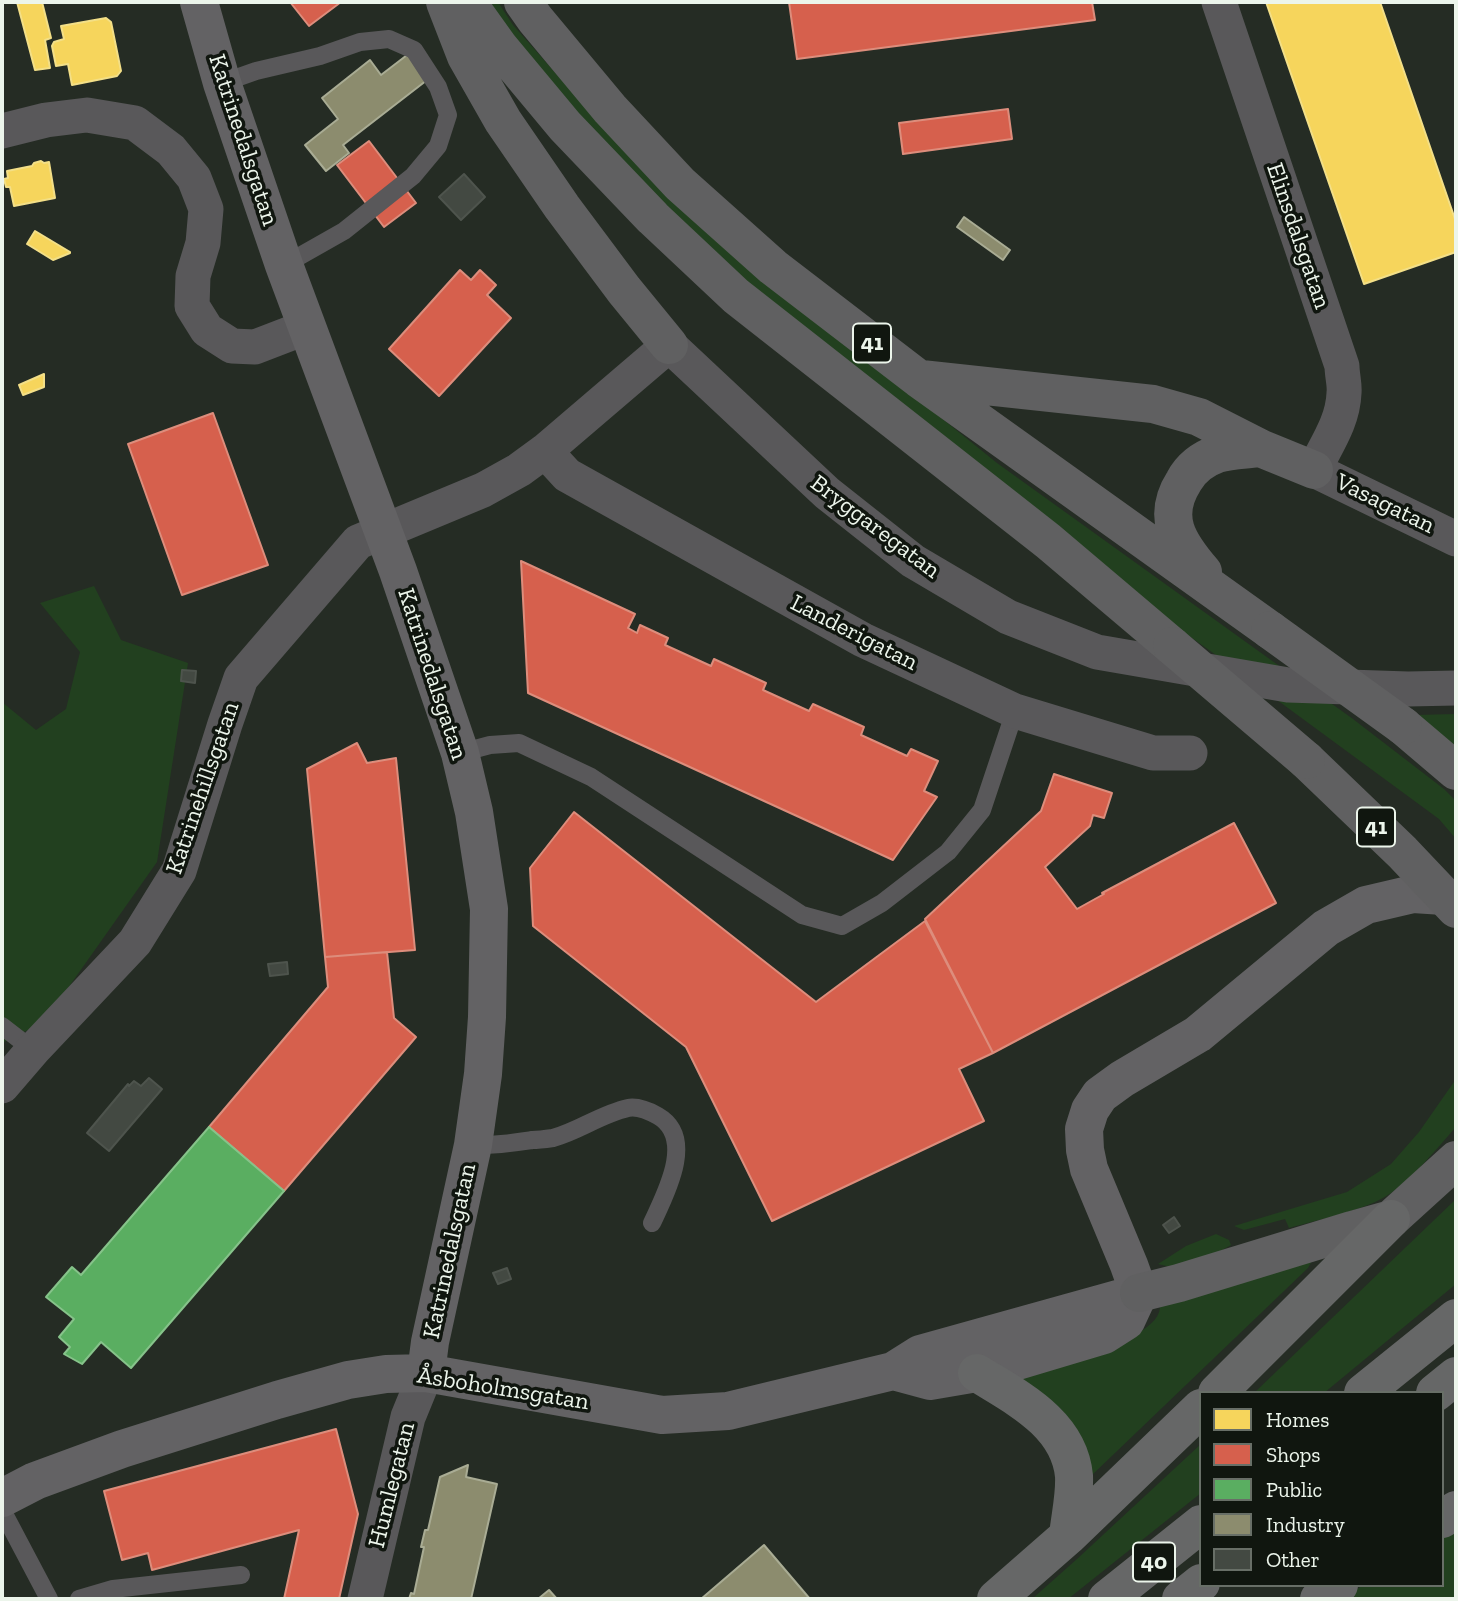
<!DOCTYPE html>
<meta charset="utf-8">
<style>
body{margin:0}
#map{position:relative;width:1458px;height:1601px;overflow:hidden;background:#252c24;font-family:"Zilla Slab",serif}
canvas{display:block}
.frame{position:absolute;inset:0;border:4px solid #ecf5eb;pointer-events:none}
.legend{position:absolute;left:1199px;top:1391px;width:245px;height:196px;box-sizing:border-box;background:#10160f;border:2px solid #686f67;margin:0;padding:9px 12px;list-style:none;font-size:21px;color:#ecf5eb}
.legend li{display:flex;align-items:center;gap:14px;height:35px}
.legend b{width:35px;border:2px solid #686f67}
</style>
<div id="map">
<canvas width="1458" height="1601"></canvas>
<div class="frame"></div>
<ul class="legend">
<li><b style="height:19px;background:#f6d55c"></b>Homes</li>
<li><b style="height:19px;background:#d6604d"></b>Shops</li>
<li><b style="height:19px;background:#5aae61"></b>Public</li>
<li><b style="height:19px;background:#8c8c6e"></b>Industry</li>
<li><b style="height:19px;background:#434942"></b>Other</li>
</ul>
</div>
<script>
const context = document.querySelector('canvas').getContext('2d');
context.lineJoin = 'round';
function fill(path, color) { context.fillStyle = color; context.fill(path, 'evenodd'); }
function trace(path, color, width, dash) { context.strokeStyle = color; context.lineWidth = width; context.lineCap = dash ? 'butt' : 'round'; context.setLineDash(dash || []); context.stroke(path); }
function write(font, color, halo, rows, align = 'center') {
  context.font = font + ' "Zilla Slab",serif'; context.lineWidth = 7; context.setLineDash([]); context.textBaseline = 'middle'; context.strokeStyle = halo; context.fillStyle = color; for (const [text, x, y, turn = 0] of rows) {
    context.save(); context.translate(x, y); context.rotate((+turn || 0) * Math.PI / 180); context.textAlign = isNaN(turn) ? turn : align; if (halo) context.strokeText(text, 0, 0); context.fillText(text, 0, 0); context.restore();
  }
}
fill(new Path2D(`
 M481,2h17l15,23 62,70 265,241 157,127 356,256 91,70 12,12v38l-17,-20 -230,-169 -150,-106 -263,-218 -187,-172z
 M94,586l27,54 67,23 -31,199 -113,160 -42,21v-341l34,28 30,-21 14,-57 -40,-49z
 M1456,714v35l-42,-34z
 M1456,1079v48c-18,20 -43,51 -65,66 -26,18 -71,26 -102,35l-4,-9 -41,11 -10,-4 113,-34 44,-28 28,-32z
 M1456,1199v85l-132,109h-70z
 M1216,1234l13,6 2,5 -37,21 -15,3 -21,-5 28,-18z
 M1313,1259l-5,9 -217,208 -80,-101 126,-41c13,-9 25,-16 23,-33z
 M1201,1444v49l-133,106h-36l45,-40z
 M1456,1530v69h-114l21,-14h79v-47z`), '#22401f');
const homes = new Path2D(`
 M17,2h25l9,36 -6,2 5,28 -15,2z
 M1266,2h114l76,220v30l-92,32z
 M106,18l5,4 10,49 -4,5 -45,9 -4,-21 -12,2 -4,-20 2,-4 10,-3 -3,-13z
 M41,161l3,2 5,-1 6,36 -41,8 -4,-19h-4l-2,-8 4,-1 -1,-7 25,-5 2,-3z
 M35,231l35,21v1l-17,7 -26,-16z
 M44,374v13l-21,8 -4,-10z`);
fill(homes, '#f6d55c');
trace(homes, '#f3df87', 2);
const shops = new Path2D(`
 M290,2h51l-32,24z
 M789,2h303l3,18 -298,39z
 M1008,109l4,30 -109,15 -4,-31z
 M369,141l47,62 -32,24 -47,-62z
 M460,270l11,10 9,-10 16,15 -9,10 24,23 -72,78 -50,-47z
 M213,413l55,152 -86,30 -54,-151z
 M521,561l114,53 -7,14 9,5 3,-8 28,13 -3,7 46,21 3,-7 52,24 -3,7 46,21 4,-7 51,23 -3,8 46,21 4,-7 27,12 -14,30 13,6 -44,63 -365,-167z
 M357,743l10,20 29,-5 19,192 -90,7 -18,-188z
 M1054,774l58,19 -8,25 -11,-3 -3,11 -45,41 32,42 27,-15 -2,-1 132,-70 42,80 -283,150 -68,-134 116,-108z
 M574,812l242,190 109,-81 68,132 -34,16 25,52 -212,100 -86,-174 -153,-121 -3,-58z
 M387,952l7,66 22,19 -132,154 -75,-64 119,-140 -3,-30z
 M336,1429l22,85 -19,85h-55l15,-69 -147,40 -4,-17 -26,7 -18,-69z`);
fill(shops, '#d6604d');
trace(shops, '#dd8d7c', 2);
const public = new Path2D(`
 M209,1127l75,64 -153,177 -30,-26 -19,22 -18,-10 6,-7 -11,-10 15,-18 -28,-22 26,-30 9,8z`);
fill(public, '#5aae61');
trace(public, '#86c38a', 2);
const industry = new Path2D(`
 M411,52l20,25 -88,68 6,8 -23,18 -21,-26 33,-26 -16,-21 48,-38 11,15z
 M964,217l46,33 -7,10 -46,-33z
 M468,1465l-2,12 31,7 -26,115h-62l2,-6 3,1 10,-47h-3l4,-17h3l12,-53z
 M764,1545l46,54h-109z
 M549,1590l8,9h-19z`);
fill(industry, '#8c8c6e');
trace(industry, '#a9ac94', 2);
const building = new Path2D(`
 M464,174l21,23 -24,23 -22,-23z
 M182,670l14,1 -1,12 -14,-2z
 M287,962l1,12 -18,2 -2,-12z
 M149,1078l13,11 -53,62 -22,-18 41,-49 1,2 5,-5 7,5z
 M1174,1217l6,9 -11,7 -6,-8z
 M507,1268l4,11 -13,5 -5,-11z`);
fill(building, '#434942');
trace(building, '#4e544d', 2);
trace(new Path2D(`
 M222,83l34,-12 64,-15 40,-14 29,-3 25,11 24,37 10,28 -10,31 -25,30 -69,55 -60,34
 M460,753l30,-8 29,-2 72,34 211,138 40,11 40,-23 66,-51 34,-42 33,-99
 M2,1026l31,24
 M473,1145c20,1 39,-2 59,-5 6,0 14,-1 21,-2 26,-7 48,-24 75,-30 10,-2 21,3 30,8 38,22 7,79 -6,107
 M2,1510l47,89
 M79,1599l34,-10 128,-14`), '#59585a', 18);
trace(new Path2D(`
 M1219,2l123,364c0,9 3,19 2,27 -1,29 -18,52 -30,77l142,69
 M2,131l44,-11 41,-5 48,8 36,27 23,28 12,31 -3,34 -10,33 -1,30 15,24 25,16 23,1 52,-20
 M545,451l22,24 296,165 152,71 138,42h37
 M2,1086l31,-36 102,-108 44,-71 46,-147 16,-46 117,-136 125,-52 36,-20 26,-19 124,-106 158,148 86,68 95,56 89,35 191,33 120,4 48,-1
 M365,1599l43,-182 18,-44`), '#59585a', 35);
trace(new Path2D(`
 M199,2l23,81 62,182 114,306 62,182 14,59 15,97 -2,108 -4,57 -10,71 -43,197 -4,31
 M1139,1293l-10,-28 -40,-96 -4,-19 -1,-21 6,-19 10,-15 22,-16 76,-45 128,-106 40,-23 47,-11 31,2
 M893,1371l37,10 47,-8 127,-38 22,-14 13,-28
 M2,1498l33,-17 87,-32 155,-49 71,-20 38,-6 40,-1 236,42 66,-4 165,-40 27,-17 219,-61`), '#636264', 38);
trace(new Path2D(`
 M445,2l21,54 37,65 59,86 62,83 45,55
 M467,2l33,46 65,78 88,92 83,78 312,245 124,105
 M523,2l12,17 75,90 70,75 93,83 146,112 351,251
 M921,379l232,25 46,13 61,31 54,22
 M1203,572c-25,-29 -42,-55 -19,-91 7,-13 19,-22 33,-27 14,-4 29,-4 43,-6
 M1403,726l53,45
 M1306,760l96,92 54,57
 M1139,1293l40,-10 173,-53 39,-11 65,-59`), '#606061', 38);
trace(new Path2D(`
 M977,1373c40,25 92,50 97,103 1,20 -4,40 -6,60
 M1217,1393l174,-174
 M1363,1393l93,-75
 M1435,1393l21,-17
 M1442,1519l14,-9
 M996,1599l72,-63 133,-128
 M1107,1599l94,-75
 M1181,1599l20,-16
 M1319,1599l20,-14`), '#666767', 38);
trace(new Path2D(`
 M1270,630l133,96
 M1172,646l134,114`), '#606061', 38);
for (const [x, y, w] of [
 [872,343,38],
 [1376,827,38],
 [1154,1562,42]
]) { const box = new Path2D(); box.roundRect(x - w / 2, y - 19.5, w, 39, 5); context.fillStyle = '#10160f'; context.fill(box); trace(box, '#ecf5eb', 2); }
write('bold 23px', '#ecf5eb', null, [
 ["41",872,343],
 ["41",1376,827],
 ["40",1154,1562]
]);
write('24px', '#ecf5eb', '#10160f', [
 ["Katrinedalsgatan",243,140,72],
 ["Elinsdalsgatan",1298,236,71],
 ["Vasagatan",1385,504,26],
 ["Bryggaregatan",875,527,37],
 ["Landerigatan",854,633,27],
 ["Katrinedalsgatan",432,674,72],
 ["Katrinehillsgatan",203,788,-71],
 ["Katrinedalsgatan",450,1251,-78],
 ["Åsboholmsgatan",503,1389,9],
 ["Humlegatan",392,1485,-76]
]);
</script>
